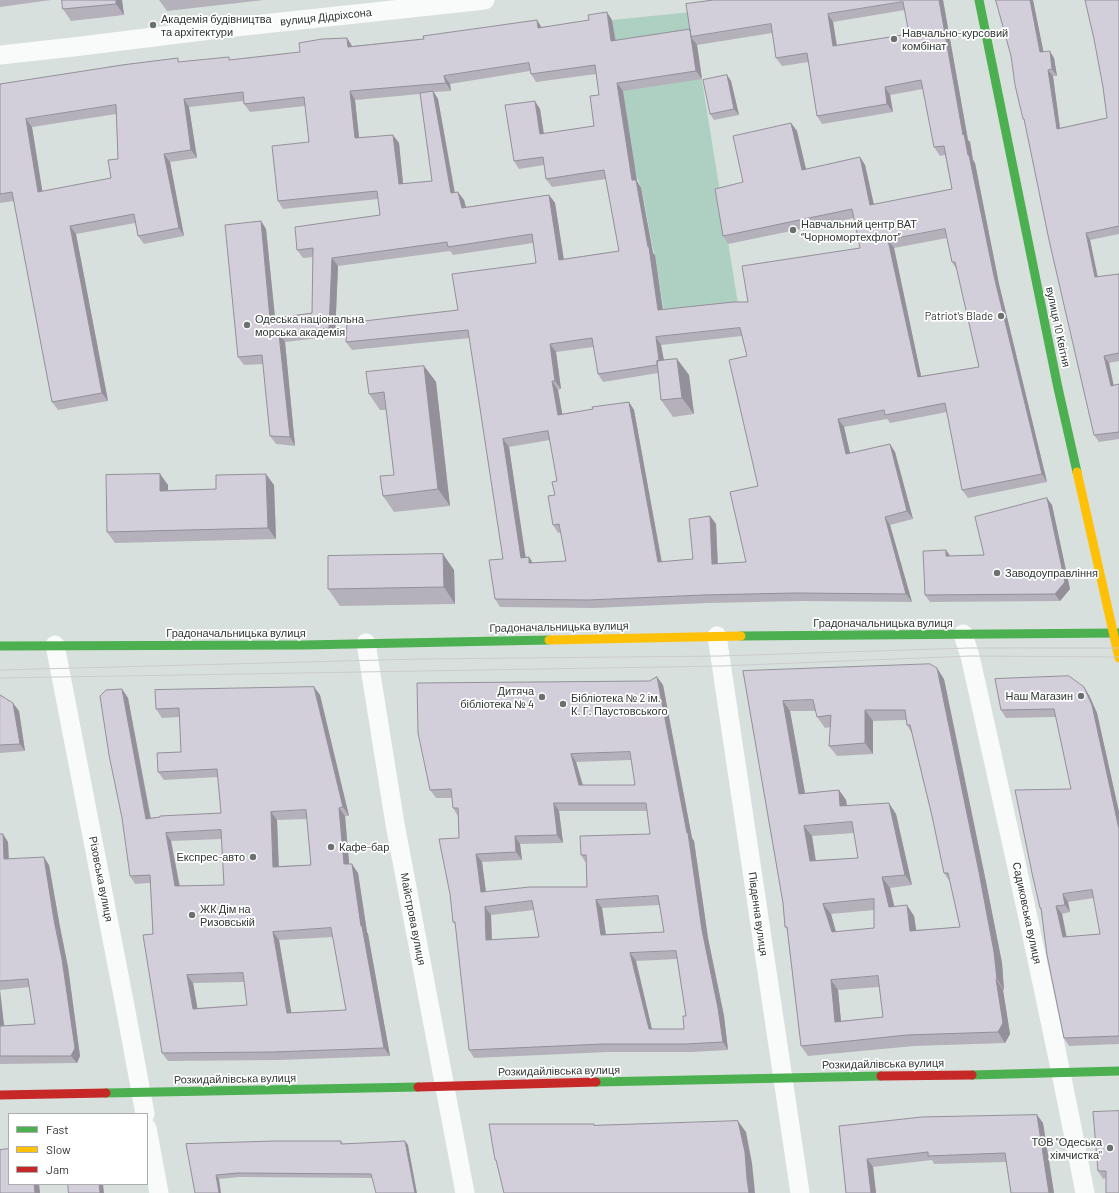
<!DOCTYPE html>
<meta charset="utf-8">
<style>
body{margin:0}
#map{position:relative;width:1119px;height:1193px;overflow:hidden;background:#d8e0dd;font-family:Barlow,sans-serif}
canvas{display:block}
.legend{position:absolute;left:8px;top:1113px;width:140px;height:72px;box-sizing:border-box;background:#fff;border:1px solid #acafad;margin:0;padding:5px 7px;list-style:none;font-size:12px;color:#303633}
.legend li{display:flex;align-items:center;gap:8px;height:20px}
.legend b{width:20px;border:1px solid #acafad}
</style>
<div id="map">
<canvas width="1119" height="1193"></canvas>
<ul class="legend">
<li><b style="height:5px;background:#4caf50"></b>Fast</li>
<li><b style="height:5px;background:#ffc107"></b>Slow</li>
<li><b style="height:5px;background:#c62828"></b>Jam</li>
</ul>
</div>
<script>
const context = document.querySelector('canvas').getContext('2d');
context.lineJoin = 'round';
function fill(path, color) { context.fillStyle = color; context.fill(path, 'evenodd'); }
function trace(path, color, width, dash) { context.strokeStyle = color; context.lineWidth = width; context.lineCap = dash ? 'butt' : 'round'; context.setLineDash(dash || []); context.stroke(path); }
function write(font, color, halo, rows, align = 'center') {
  context.font = font + ' Barlow,sans-serif'; context.lineWidth = 3.5; context.setLineDash([]); context.textBaseline = 'middle'; context.strokeStyle = halo; context.fillStyle = color; for (const [text, x, y, turn = 0] of rows) {
    context.save(); context.translate(x, y); context.rotate((+turn || 0) * Math.PI / 180); context.textAlign = isNaN(turn) ? turn : align; if (halo) context.strokeText(text, 0, 0); context.fillText(text, 0, 0); context.restore();
  }
}
fill(new Path2D(`
 M691,12l48,298 -74,8 -10,-63c-8,-26 -8,-55 -19,-81l-24,-154z`), '#aed0c2');
trace(new Path2D(`
 M0,55l73,-8 162,-20 250,-27
 M963,634l7,22c40,179 80,357 115,537
 M717,636l83,557
 M366,643l29,181 70,369
 M55,645l70,361 20,108
 M147,1128l12,65`), '#f9fafa', 19);
trace(new Path2D(`
 M979,0l79,388 19,84
 M741,636l378,-3
 M0,646l304,-1 245,-5
 M972,1075l147,-4
 M596,1082l285,-6
 M106,1093l312,-6`), '#4caf50', 9);
trace(new Path2D(`
 M1077,472l42,186
 M549,640l192,-4`), '#ffc107', 9);
trace(new Path2D(`
 M881,1076l91,-1
 M418,1087l178,-5
 M0,1095l106,-2`), '#c62828', 9);
trace(new Path2D(`
 M0,670l419,-11 301,-3 248,-8h151
 M0,678l721,-12 249,-10 149,1`), '#cacccb', 1);
fill(new Path2D(`
 M0,0h51l-51,7z
 M122,0l2,15 -53,6 -8,-12z
 M159,0h105l-97,11z
 M714,0h229l25,140 2,2 3,18 2,3 24,121 48,198 -79,16 -6,-8 -15,-78 -57,11 -3,-4 -43,8 6,26 40,-9 5,8 18,67 -23,6 22,77 -111,-1 -93,2 -114,5 -94,-1 -5,-8 8,-40 -33,-221 -118,12 -6,-8 112,-32 78,-47 -3,-20 -80,12 -3,-4 -112,15 -3,70 -50,6 10,104 -19,-2 -6,-8 -7,-72 -19,1 -6,-8 23,-136 5,8 9,89 37,-5 1,-56 -10,1 -6,-8 83,-35 -2,-16 -95,10 -5,-8 31,-59 -4,-36 -55,6 -6,-8v-3l-55,6 8,51 -27,4 14,74 -40,8 -6,-8 -3,-13 -59,11 32,167 -50,9 -6,-8 -38,-201 -14,2v-119l180,-22 51,-2 69,-8 47,-14 5,8 260,-26 4,21 74,-12zM905,10l4,24 -72,11 -4,-23zM772,33l4,25 6,8 27,-4 8,54 5,8 71,-12 -3,-17 33,-6 11,58 6,9 5,-1 7,34 -78,16 -9,-40 -5,-8 -54,12 -9,-38 -6,-8 -48,59 -20,54 5,8 126,-26 6,30 -112,54 -85,8 -8,-55 -2,-2 -12,-65 -4,-7 -14,-90 79,-12 -5,-34zM530,71l1,3 5,8 60,-8 3,21 -5,31 -50,8 -4,-25 -26,52 5,8 25,-4 2,14 6,8 54,-8 13,72 -55,8 -9,-56 -6,-8 -83,12 -2,-7 -9,-8 -17,-93 -4,-7 17,-1 -1,-7zM420,94l12,87 -29,3 -4,-41 -6,-8 -34,3 -4,-38zM116,114l2,45 -7,19 -69,14 -10,-65zM947,238l5,24 5,8 22,97 -58,9 -27,-128zM742,336l5,20 11,130 -12,76 -28,2 -2,-40 -6,-8 -17,43 -31,3 -28,-152 -5,-8 -36,7 -31,5 -4,-24 3,-1 -5,-37 38,-5 4,27 5,8 55,-9 3,27 12,17 21,-3 -5,-39 -12,-16 -13,1 -3,-15zM550,440l7,41 -2,14 -2,30 5,8 3,-1 5,29 -33,2 -4,-6h-4l-16,-110z
 M996,0h37l10,52 11,6 3,18h-4l7,52 47,-10 12,-118v234l-29,6 8,37 21,-3v87l-10,2 5,23 5,-2v55l-20,3 -5,-7 -69,-314 -2,-2 -12,-63z
 M727,75l4,6 8,34 -25,5 -4,-6z
 M424,366l12,16 14,124 -56,6 -11,-16 11,-21 -8,-65h-6l-11,-16z
 M160,474l8,11v5l48,-1 58,-4 2,54 -161,4 -8,-11z
 M1047,498l5,7 18,84 -10,12 -130,1 -5,-7 25,-39 34,-1z
 M454,570l1,34 -115,2 -12,-17z
 M743,671l201,8 42,203 16,81 2,27h-1l7,44 -5,9 -91,3 -106,10 -7,-10 -14,-117 -2,-2 -2,-24zM790,711h26l1,6 8,11 6,-1 -2,19 8,10 36,-2v-33l33,-1 1,5 5,9 20,82 12,57 6,9 10,45 -44,3 -2,-14 -20,-9 -4,-19 22,-3 -16,-71 -49,-9 -1,-5 -7,-10 -34,3zM854,833l4,25 -42,2 -4,-24zM874,910v18l-38,4 -5,-18zM879,987l4,30 -42,4 -3,-31z
 M657,677l6,8 29,153 2,3 14,97 16,78 4,34 -36,2h-84l-134,6 -5,-8 -13,-124 -3,-4 6,-84 -1,-22 -5,-8 -1,-10h-16l-6,-8zM631,760l4,25h-52l-7,-23zM559,811h88l3,23 -69,21 5,8 1,24 -101,5 -4,-30 40,-2 -2,-16 43,-1zM660,905l4,27 -58,2 -4,-26zM534,910l5,27 -47,3 -1,-25zM677,959l9,57 -2,13h-32l-16,-68z
 M314,687l6,8 29,121h-4l4,48 9,9 9,59 1,2 22,122 -111,4 -111,1 -6,-8 -9,-119 -3,-51 -15,1 -5,-8 -8,-187 6,9 23,120 70,-5 -3,-36 -54,3 -6,-8 23,-20 -1,-35 -18,1 -6,-9zM307,819l4,46 -32,1 -2,-46zM222,839l2,46 -44,1 -9,-45zM333,937l13,73 -55,3 -12,-73zM244,982l3,23 -50,3 -4,-25z
 M0,695l19,16 6,40 -25,2z
 M1089,695l8,18 22,99v232l-50,2 -5,-8 -23,-127 -1,-3 31,-119 -15,-72 -50,1 -5,-8zM1094,898l6,36 -33,3 -5,-23 8,-2 -2,-10z
 M0,834l8,8 1,17 40,6 11,62 8,40 12,89 -3,7 -77,1zM30,987l5,37 -31,2 -4,-36z
 M1119,1111l-13,67 -3,1 -5,-8z
 M1037,1115l6,8 11,70h-43l-5,-31 -72,2 -2,-4 -59,7 3,26h-30l-7,-67z
 M341,1141l2,3 65,1 -36,33 -132,-1 -21,2 -33,-35z
 M9,1184h41l-11,1 1,8h-40z`), '#b5b1bb');
fill(new Path2D(`
 M116,0h6l2,15 -8,-11z
 M939,0h4l25,140 2,2 3,18 2,3 24,121 48,198 -5,-8 -48,-198 -31,-141z
 M1030,0h3l12,59 -5,-7z
 M607,12l5,8 5,30 -6,-9z
 M828,14l5,8 5,32 -5,-8z
 M537,20l5,8h-4z
 M691,37l6,8 5,34 -6,-8z
 M347,38l5,8 1,9 -5,-8z
 M1050,51l4,7 3,18 -5,-7z
 M1048,70l5,6 8,60 -4,-7z
 M727,75l4,6 8,34 -5,-6z
 M444,76l6,8 1,7 -5,-8z
 M617,83l6,8 14,90 4,7 12,65 2,2 9,63 -6,-8 -10,-63 -16,-67z
 M885,87l5,8 3,17 -6,-8z
 M350,91l5,9 5,46 -5,-8z
 M433,91l5,8 18,102 -5,-8z
 M184,99l5,8 8,51 -6,-8z
 M535,101l5,8 5,33 -5,-8z
 M26,119l6,8 12,74 -6,-9z
 M791,123l6,8 11,47 -6,-8z
 M393,135l6,8 5,50 -5,-9z
 M164,154l6,8 14,74 -5,-8z
 M860,157l5,8 11,49 -6,-9z
 M458,192l6,8 4,16 -6,-8z
 M549,195l6,8 10,65 -6,-8z
 M261,221l5,8 10,98 -6,-8z
 M70,226l6,8 32,167 -6,-8z
 M1086,233l4,7 9,44 -4,-7z
 M888,240l6,8 29,137 -5,-8z
 M332,258l6,8 -3,70 -6,-8z
 M279,334l6,8 10,104 -5,-9z
 M656,337l5,8 5,27 -6,-8z
 M550,344l6,8 5,37 -6,-8z
 M1104,356l5,7 6,30 -4,-7z
 M677,359l12,16 5,39 -12,-16z
 M424,366l12,16 14,124 -12,-17z
 M552,381l6,9 6,33 -6,-8z
 M629,402l5,8 29,160 -5,-8z
 M838,419l6,8 8,35 -6,-8z
 M503,439l6,8 18,119 -6,-8z
 M890,444l5,8 18,67 -6,-8z
 M160,474l8,11v17l-8,-11z
 M266,474l8,11 2,54 -8,-11z
 M1047,498l5,7 18,84 -10,12 -5,-7z
 M710,516l6,8 2,48 -6,-8z
 M885,517l5,8 22,77 -6,-8z
 M946,550l5,7 -5,-1z
 M443,554l11,16 1,34 -11,-17z
 M529,557l5,8 -5,-2z
 M937,668l7,11 42,203 16,81 2,27 -7,-11z
 M657,677l6,8 29,153 2,3 14,97 16,78 4,34 -5,-8 -21,-112 -15,-97z
 M314,687l6,8 29,121 -6,-9z
 M1084,687l5,8 8,18 22,99v17z
 M122,689l6,9 24,129 -6,-8z
 M783,701l7,10 17,93 -8,-10z
 M13,703l6,8 6,40 -5,-7z
 M865,710l8,11v33l-8,-11z
 M571,754l5,8 9,31 -6,-8z
 M839,790l7,10 2,16 -8,-10z
 M554,803l5,8 4,32 -6,-8z
 M889,803l7,11 16,71 -7,-10z
 M339,808l6,8 5,57 -6,-9z
 M271,812l6,8 2,55 -6,-8z
 M804,826l8,10 5,35 -7,-10z
 M166,833l5,8 10,54 -6,-9z
 M3,834l5,8 1,25 -5,-8z
 M515,836l5,8 2,16 -6,-8z
 M476,854l6,8 5,38 -6,-8z
 M44,857l5,8 11,62 8,40 12,89 -3,7 -6,-7z
 M352,864l6,9 9,59 1,2 22,122 -6,-8 -23,-122z
 M882,877l8,11 7,30 -8,-11z
 M1063,894l5,8 2,10 -5,-7z
 M596,900l6,8 5,35 -6,-8z
 M823,904l8,10 8,29 -7,-11z
 M907,905l7,11 4,25 -8,-10z
 M1056,906l6,8 6,31 -5,-8z
 M485,907l6,8 1,33 -6,-8z
 M273,932l6,8 14,82 -6,-9z
 M630,953l6,8 18,77 -5,-9z
 M187,975l6,8 6,34 -6,-8z
 M996,979l7,11 7,44 -5,9 -7,-11z
 M831,980l7,10 4,42 -7,-10z
 M0,990l5,44 -5,-6z
 M1037,1115l6,8 11,70h-5z
 M738,1121l8,11 6,31 3,30h-6z
 M405,1141l3,4 9,48h-2z
 M867,1159l6,8 3,26h-5z
 M216,1175l3,4 2,14h-2z
 M34,1184h4l1,1 1,8h-5z
 M99,1184h4l1,9h-4z`), '#939099');
const building = new Path2D(`
 M62,0h54v4l-53,5z
 M714,0h225l24,135 1,-1 4,21h1l25,121 48,198 -80,16 -17,-87 -60,12 -1,-5 -46,9 8,35 44,-10 17,67 -22,6 21,77 -111,-1 -92,2 -115,5 -93,-1 -6,-39 14,-1 -35,-229 -122,12 1,-19 111,-13 -6,-36 84,-11 -4,-29 -84,13 -1,-5 -115,16 -3,70 -50,6 11,103 -20,-1 -8,-81 -24,2 -13,-132 36,-4 9,98 42,-6 1,-65 -16,2 -2,-23 85,-12 -3,-24 -99,10 -6,-55 37,-4 -5,-45 -60,7 -1,-12 -59,7 7,51 -27,4 15,74 -41,8 -4,-22 -64,12 32,167 -50,9 -40,-210 -12,2v-110l122,-19 56,-7v4l51,-5v3l71,-8 -1,-9 23,-4 25,-1 1,9 76,-8 -1,-3 114,-16 1,8 51,-8 -1,-5 19,-3 4,29 79,-12 1,8 -5,-33zM903,2l6,32 -76,12 -5,-32zM771,24l5,34 31,-5 10,63 70,-12 -2,-17 36,-7 13,67 10,-1 8,43 -82,16 -10,-48 -58,13 -11,-47 -58,13 10,46 -28,7 8,47 129,-27 8,39 -118,18 6,36h-15l-75,8 -9,-63h-1l-12,-67h-4l-15,-97 79,-12 -5,-34zM529,63l2,11 64,-9 4,30 -9,1 4,30 -54,8 -5,-33 -30,4 9,56 29,-4 3,22 58,-9 15,81 -60,9 -10,-65 -87,13 -4,-16 -7,1 -18,-102 -13,2 12,88 -33,3 -6,-49 -38,3 -5,-47 96,-8 -2,-7zM116,105l2,54 -10,1 3,18 -73,14 -12,-73zM945,229l7,33h3l24,105 -61,10 -30,-137zM740,328l7,28 -18,4 29,126 -28,6 16,70 -34,2 -2,-48 -21,3 4,40 -35,3 -29,-160 -37,5 1,2 -35,6 -6,-34h3l-5,-37 42,-6 6,36 59,-9v-4h2l-3,-24zM548,431l9,50 -5,1 3,13 -7,1 5,29 6,-1 7,37 -37,2v-6l-8,1 -18,-119z
 M996,0h34l10,52 10,-1 2,18 -4,1 9,59 50,-11 -4,-31 -9,-48 -9,-39h34v226l-33,7 9,44 24,-3v79l-15,3 7,30 8,-2v48l-25,3 -45,-195 -25,-121h-1l-8,-34 -4,-29z
 M727,75l7,34 -24,5 -7,-34z
 M677,359l5,39 -21,2 -4,-39z
 M424,366l14,123 -55,7 -3,-20 14,-1 -10,-83 -15,2 -3,-22z
 M160,474v17l56,-2v-14l50,-1 2,54 -161,4 -1,-57z
 M1047,498l18,84 -10,12 -130,1 -2,-44 23,-1v6l38,-1 -9,-38z
 M443,554l1,33 -116,2v-33z
 M930,664l7,4 42,204 15,80 3,27h-1l7,44 -5,9 -91,3 -106,11 -14,-119h-2l-2,-24 -40,-232zM813,700l4,17 14,-2 -2,31 36,-3v-33h40l2,15h3l22,91 12,57h4l12,54 -50,4 -3,-26 -18,2 -7,-30 23,-2 -16,-72 -49,3 -1,-16 -40,4 -16,-93zM852,822l6,36 -48,3 -6,-35zM874,899v29l-42,4 -9,-28zM878,976l5,41 -48,5 -4,-42z
 M1069,676l15,11 8,18 27,124v207l-55,2 -17,-83 -6,-47h-1l-8,-35 -17,-83 56,-1 -17,-80 -53,1 -6,-31zM1092,890l8,44 -37,3 -7,-31 9,-1 -2,-11z
 M657,677l30,156h1l14,97 16,78 5,34 -37,2h-83l-134,6 -14,-128h-2l-3,-28 -11,-55 20,-1 -1,-30h-5l-2,-19 -21,1 -12,-57 -1,-50 232,-2zM630,752l5,33h-56l-8,-31zM554,803h92l4,31 -70,2 1,19h5l1,32h-57l-49,5 -5,-38 40,-2 -1,-16 42,-1zM658,896l6,36 -63,3 -5,-35zM532,901l7,36 -53,3 -1,-33zM676,951l10,65h-3l1,13h-35l-19,-76z
 M314,687l29,120 -4,1 5,56h8l9,62h1l22,122 -111,4 -111,1 -19,-118 10,-1 -3,-59 -20,1 -8,-58 -13,-63 -9,-59 6,-6 16,-1 24,130 14,-2v-1l61,-3 -4,-44 -59,3 -1,-19 24,-1 -2,-44 -23,1 -1,-19zM306,810l5,55 -38,2 -2,-55zM221,830l3,55 -49,1 -9,-53zM331,928l15,82 -59,3 -14,-81zM243,973l4,32 -54,4 -6,-34z
 M0,695l13,8 7,41 -20,1z
 M0,834h3l1,25 40,-2 10,63 8,39 13,89 -4,8h-71v-30l35,-2 -7,-45 -28,2z
 M1119,1111v82h-13v-22h-8l-5,-59z
 M1037,1115l12,78h-38l-6,-40 -77,3v-4l-61,7 4,34h-25l-7,-67 83,-9z
 M738,1121l7,31 2,27 2,14h-245l-8,-33h-1l-6,-36h105v1z
 M276,1141h65v3l64,-3 10,52h-39l-5,-19 -133,-1 -22,2 3,18h-24l-9,-49z
 M9,1149v35h25l1,9h-35v-43z
 M68,1184h31l1,9h-31z`);
fill(building, '#d2ceda');
trace(building, '#939099', 1);
for (const [x, y, r, color] of [
 [153,25,4,"#6b726e"],
 [894,39,4,"#6b726e"],
 [793,230,4,"#6b726e"],
 [1001,316,4,"#6b726e"],
 [247,325,4,"#6b726e"],
 [997,573,4,"#6b726e"],
 [1081,696,4,"#6b726e"],
 [542,697,4,"#6b726e"],
 [563,704,4,"#6b726e"],
 [331,847,4,"#6b726e"],
 [253,857,4,"#6b726e"],
 [192,915,4,"#6b726e"],
 [1110,1148,4,"#6b726e"]
]) { const dot = new Path2D(); dot.arc(x, y, r, 0, 2 * Math.PI); context.fillStyle = color; context.fill(dot); trace(dot, '#fff', 1.5); }
write('11px', '#303633', '#fff', [
 ["вулиця Дідріхсона",326,17,-6],
 ["вулиця 10 Квітня",1058,327,78],
 ["Градоначальницька вулиця",883,623],
 ["Градоначальницька вулиця",559,627,-1],
 ["Градоначальницька вулиця",236,633],
 ["Різовська вулиця",101,879,79],
 ["Садиковська вулиця",1027,913,78],
 ["Південна вулиця",758,914,82],
 ["Майстрова вулиця",413,919,79],
 ["Розкидайлівська вулиця",883,1064,-1],
 ["Розкидайлівська вулиця",559,1071,-1],
 ["Розкидайлівська вулиця",235,1079,-1]
]);
write('11px', '#303633', '#fff', [
 ["Академія будівництва",161,19],
 ["та архітектури",161,32],
 ["Навчально-курсовий",902,33],
 ["комбінат",902,46],
 ["Навчальний центр ВАТ",801,224],
 ["“Чорномортехфлот”",801,237],
 ["Patriot's Blade",993,316,"right"],
 ["Одеська національна",255,319],
 ["морська академія",255,332],
 ["Заводоуправління",1005,573],
 ["Дитяча",534,691,"right"],
 ["бібліотека № 4",534,704,"right"],
 ["Наш Магазин",1073,696,"right"],
 ["Бібліотека № 2 ім.",571,698],
 ["К. Г. Паустовського",571,711],
 ["Кафе-бар",339,847],
 ["Експрес-авто",245,857,"right"],
 ["ЖК Дім на",200,909],
 ["Ризовській",200,922],
 ["ТОВ \"Одеська",1102,1142,"right"],
 ["хімчистка\"",1102,1155,"right"]
], 'left');
</script>
